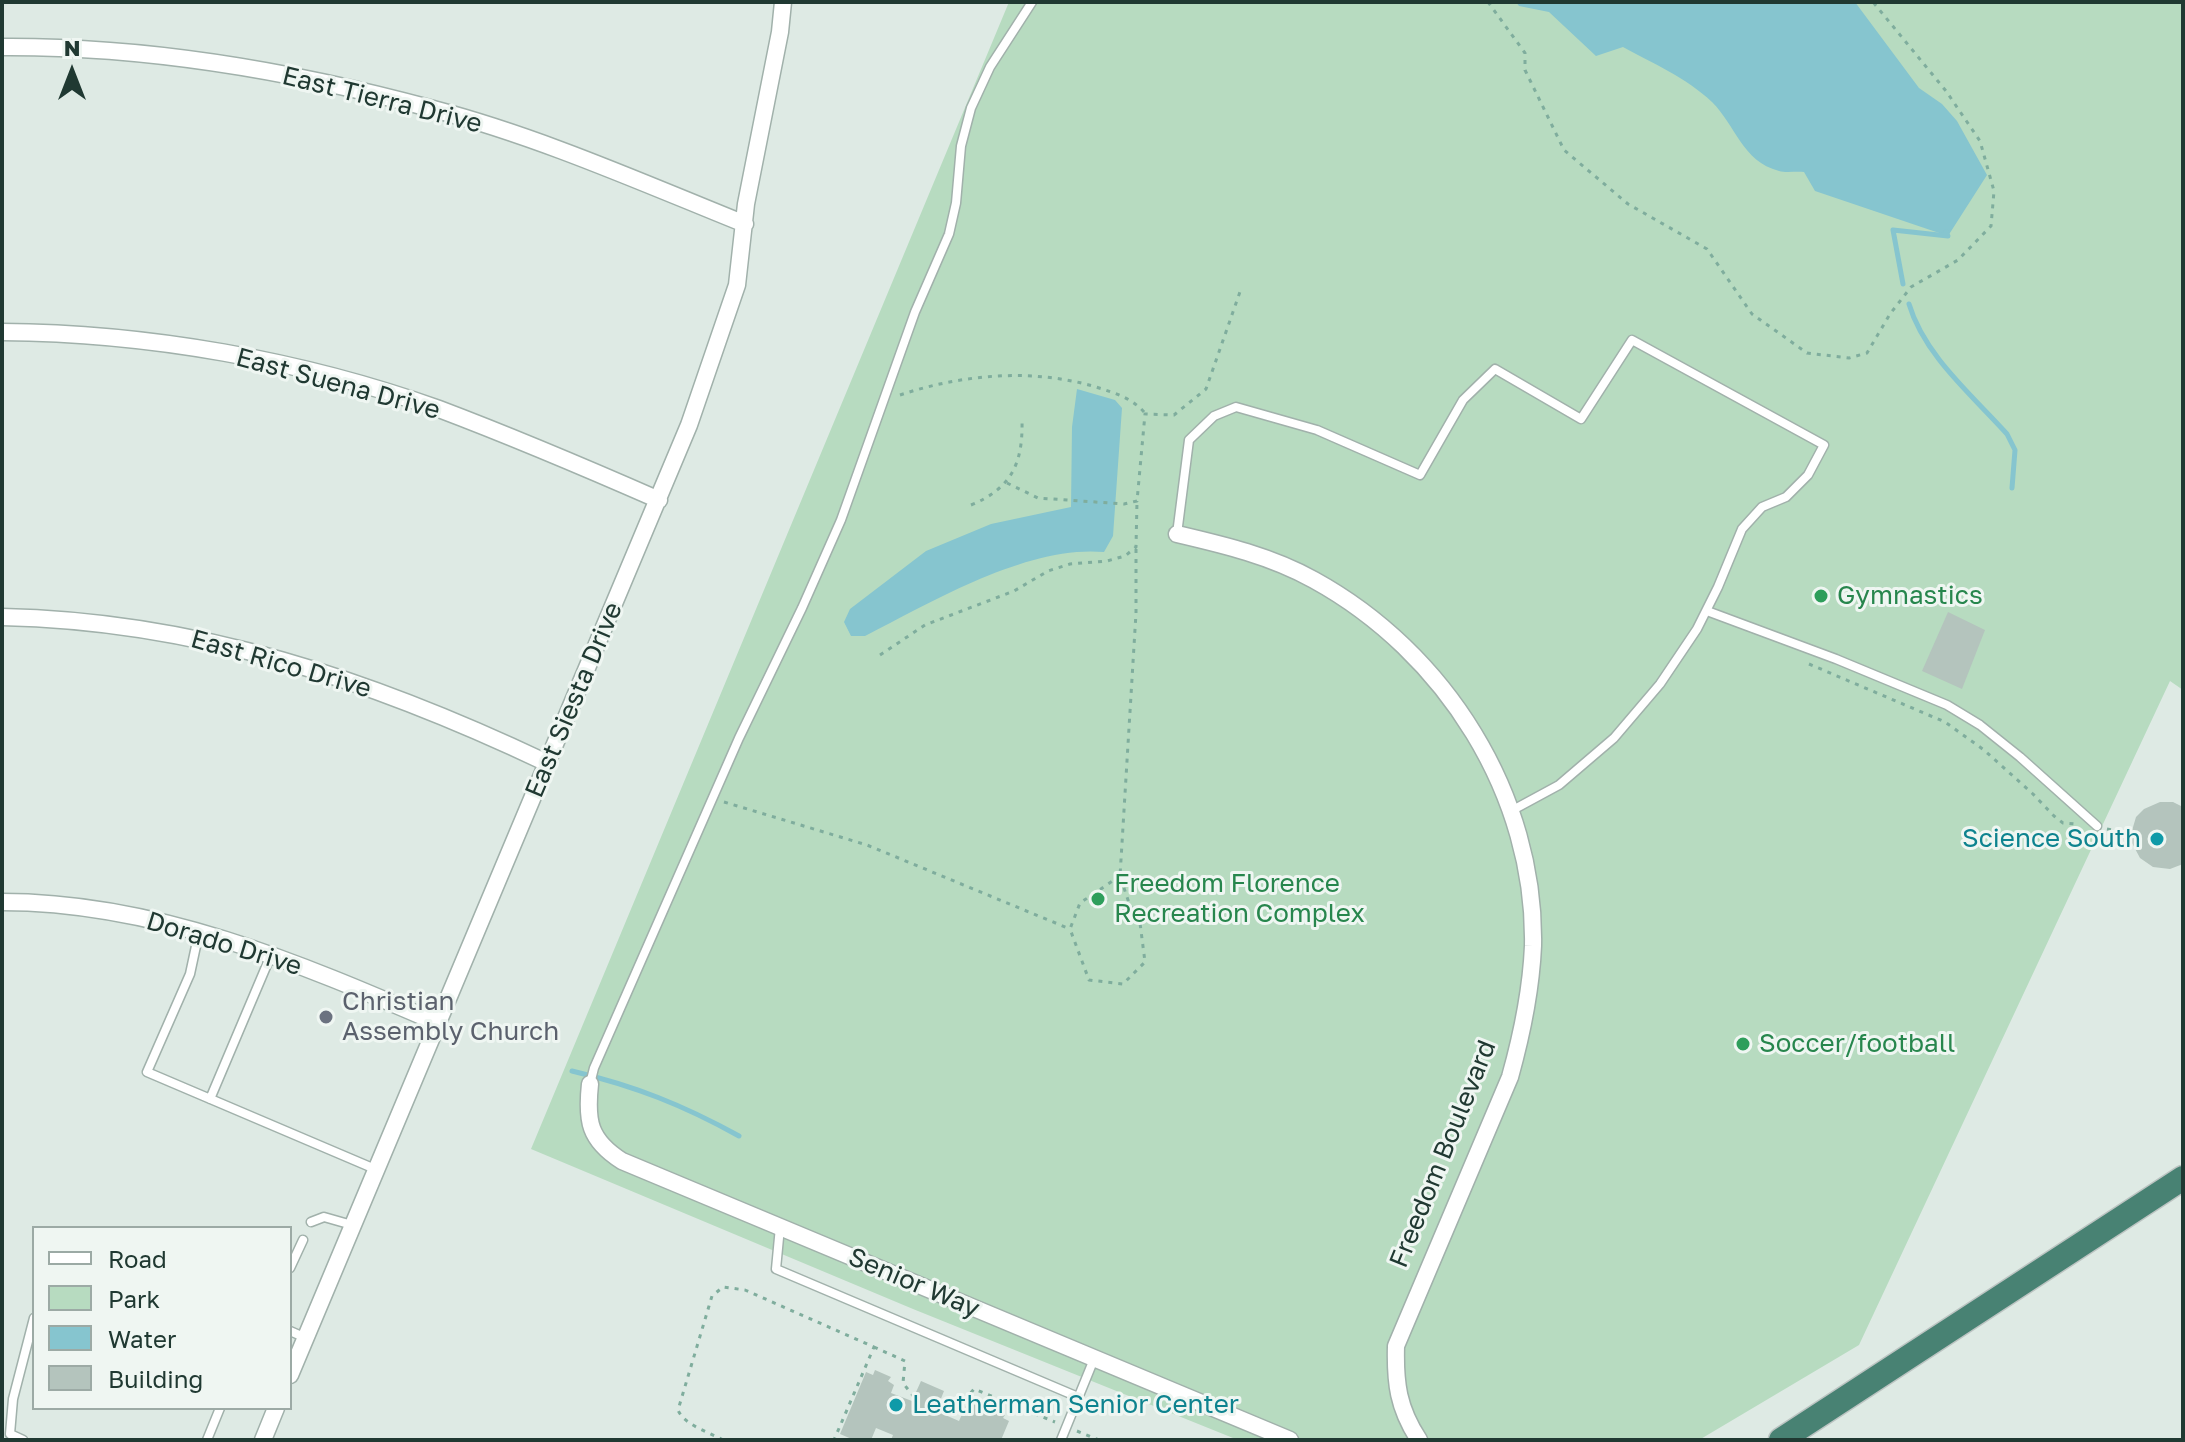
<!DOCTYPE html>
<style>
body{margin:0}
#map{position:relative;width:2185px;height:1442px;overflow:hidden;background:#deeae4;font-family:"Golos Text",sans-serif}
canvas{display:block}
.frame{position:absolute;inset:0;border:4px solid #203932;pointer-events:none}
.legend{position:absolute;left:32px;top:1226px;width:260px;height:184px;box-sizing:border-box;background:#eff6f2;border:2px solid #9caaa5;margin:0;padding:10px 14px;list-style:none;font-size:24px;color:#203932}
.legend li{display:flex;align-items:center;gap:16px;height:40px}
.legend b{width:40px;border:2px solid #9caaa5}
.north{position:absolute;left:32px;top:32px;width:80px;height:80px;-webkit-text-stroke:6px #eff6f2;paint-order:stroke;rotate:0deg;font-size:22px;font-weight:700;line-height:32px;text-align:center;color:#203932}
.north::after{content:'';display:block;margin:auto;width:28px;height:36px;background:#203932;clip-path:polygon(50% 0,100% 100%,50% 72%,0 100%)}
</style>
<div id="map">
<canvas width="2185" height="1442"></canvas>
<div class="frame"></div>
<ul class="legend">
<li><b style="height:10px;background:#fff"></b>Road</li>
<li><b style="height:22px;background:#b7dbc0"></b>Park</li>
<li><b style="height:22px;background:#86c5cf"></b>Water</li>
<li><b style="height:22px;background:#b4c4bd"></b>Building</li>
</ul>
<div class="north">N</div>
</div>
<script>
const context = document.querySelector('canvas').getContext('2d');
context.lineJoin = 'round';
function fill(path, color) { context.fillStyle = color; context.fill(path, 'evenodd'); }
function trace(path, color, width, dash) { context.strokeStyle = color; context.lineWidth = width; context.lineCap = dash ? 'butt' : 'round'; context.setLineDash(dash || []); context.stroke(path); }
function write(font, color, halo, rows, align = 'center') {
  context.font = font + ' "Golos Text",sans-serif'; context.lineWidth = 6; context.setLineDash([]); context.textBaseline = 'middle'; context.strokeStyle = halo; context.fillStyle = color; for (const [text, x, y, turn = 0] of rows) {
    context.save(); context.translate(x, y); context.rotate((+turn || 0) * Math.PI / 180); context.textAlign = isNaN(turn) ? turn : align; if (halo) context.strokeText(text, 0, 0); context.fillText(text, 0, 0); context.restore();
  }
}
fill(new Path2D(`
 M1009,2h1174v688l-13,-9 -311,664 -160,95h-461l-325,-131 -382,-160z`), '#b7dbc0');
fill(new Path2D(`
 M1516,2h339l64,86 23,16 15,17 30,54 -39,61 -133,-45 -11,-19c-8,-1 -18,1 -25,-1 -37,-10 -43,-45 -67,-69 -25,-24 -60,-39 -89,-55l-27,9 -47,-44 -30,-6z
 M1077,389l38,11 7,8 -9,128 -9,16c-77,-7 -172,50 -239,84h-14l-7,-14 6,-13 76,-58 65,-27 80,-17 1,-80z`), '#86c5cf');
trace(new Path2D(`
 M1903,284l-10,-54 55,6 -2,-4
 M1909,304c15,51 63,91 98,130l8,16 -3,38
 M572,1071c63,15 111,34 167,65`), '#86c5cf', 5);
fill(new Path2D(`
 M1948,612l37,18 -23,59 -40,-18z
 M2160,802h13l10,5v57l-13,5 -17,-2 -13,-9 -8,-15 -1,-9 5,-17 8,-8z
 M875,1370l16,7 -3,4 6,4 -3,8 21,8 9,-20 23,10 -8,20 23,10 8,-18 14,3 2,-5 16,6 -2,5 8,3 -2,3 6,3 -8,19h-110l2,-5 -17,-7 -5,12h-17l-14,-6 26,-62 7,3z`), '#b4c4bd');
const service = new Path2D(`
 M1177,534l12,-94 25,-24 22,-9 81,23 103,45 43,-75 32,-31 86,50 51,-79 192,105 -16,30 -22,22 -24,10 -20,22 -24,58 -21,42 -37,55 -46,54 -55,47 -48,26
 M1707,611l129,48 111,46 33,20 40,32 77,69
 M199,932l-9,42 -43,98 228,97
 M590,1084l4,-16 145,-330 63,-130 39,-88 74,-208 34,-78 7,-31 5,-57 10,-38 19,-41 42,-65
 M210,1099l61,-144
 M311,1222l13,-5 28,8
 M780,1227l-4,42 302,128
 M290,1268l13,-28
 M290,1331l16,7
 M23,1440l-13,-6 3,-35 21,-81
 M207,1440l13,-32
 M1061,1440l33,-81`);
const minor = new Path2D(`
 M2,47c145,-1 291,24 431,62 107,28 210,74 312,115
 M2,332c145,1 300,28 437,77 74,28 147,59 220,91
 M1177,534c47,11 94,22 137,46 131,72 222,215 219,366 -2,45 -11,88 -23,131l-114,269c-1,37 2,62 23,94
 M2,617c195,4 370,63 545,146
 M2,902c154,0 297,61 436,121
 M590,1084c-4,37 -1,56 32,77l668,279
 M290,1375l399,-950 48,-140 9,-81 34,-172 3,-30
 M263,1440l13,-32`);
const trunk = new Path2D(`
 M1781,1440l402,-262`);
trace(service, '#a1b1ab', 11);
trace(minor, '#a1b1ab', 19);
trace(trunk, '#bcc4c2', 27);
trace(new Path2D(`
 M1488,2l37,51v17l39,80 64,54 79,45 45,65 55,39 42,5 18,-5 23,-39 21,-27 47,-27 33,-34 3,-35 -14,-50 -34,-50 -73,-89
 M900,395c63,-21 133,-27 196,-8 19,6 36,11 49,26
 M1007,483l31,15 86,6 13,-3 8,-87 29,1 32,-26 35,-100
 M971,505c41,-17 52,-42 51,-85
 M880,655l45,-30 89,-34 34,-20 22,-7 37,-3 18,-5 11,-9 1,-46
 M1809,664l136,58 39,28 49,44 21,22 9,7 13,1
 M724,802l143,43 203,84
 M2107,829l24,5
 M1120,876l-40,27 -10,26 19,51 34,4 22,-22 -5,-39 -11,-20 -9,-27 16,-263v-66
 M874,1347l31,14 -2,22 11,14
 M938,1407l20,1 16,-19 81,33
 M1077,1431l22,9
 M723,1440c-14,-8 -39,-15 -45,-30l34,-114 11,-9 22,3 129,57 -40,93`), '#7fad9d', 3, [4, 6]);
trace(service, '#fff', 8);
trace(minor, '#fff', 16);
trace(trunk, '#488273', 24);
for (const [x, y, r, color] of [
 [1821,596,8,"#2e9e5b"],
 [2157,839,8,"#0f9aa8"],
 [1098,899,8,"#2e9e5b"],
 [326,1017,8,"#6b7280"],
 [1743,1044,8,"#2e9e5b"],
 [896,1405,8,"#0f9aa8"]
]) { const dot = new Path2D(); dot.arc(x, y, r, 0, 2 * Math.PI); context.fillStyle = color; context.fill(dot); trace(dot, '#eff6f2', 3); }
write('26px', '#203932', '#eff6f2', [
 ["East Tierra Drive",382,100,14],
 ["East Suena Drive",338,384,15],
 ["East Rico Drive",281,664,16],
 ["East Siesta Drive",574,700,-67],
 ["Dorado Drive",224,944,17],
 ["Freedom Boulevard",1443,1154,-68],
 ["Senior Way",914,1283,23]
]);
write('26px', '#27864d', '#eff6f2', [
 ["Gymnastics",1837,596],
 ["Freedom Florence",1114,884],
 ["Recreation Complex",1114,914],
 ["Soccer/football",1759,1044]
], 'left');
write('26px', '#0d838f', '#eff6f2', [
 ["Science South",2141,839],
 ["Leatherman Senior Center",912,1405,"left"]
], 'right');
write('26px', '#5b616d', '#eff6f2', [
 ["Christian",342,1002],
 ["Assembly Church",342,1032]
], 'left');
</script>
